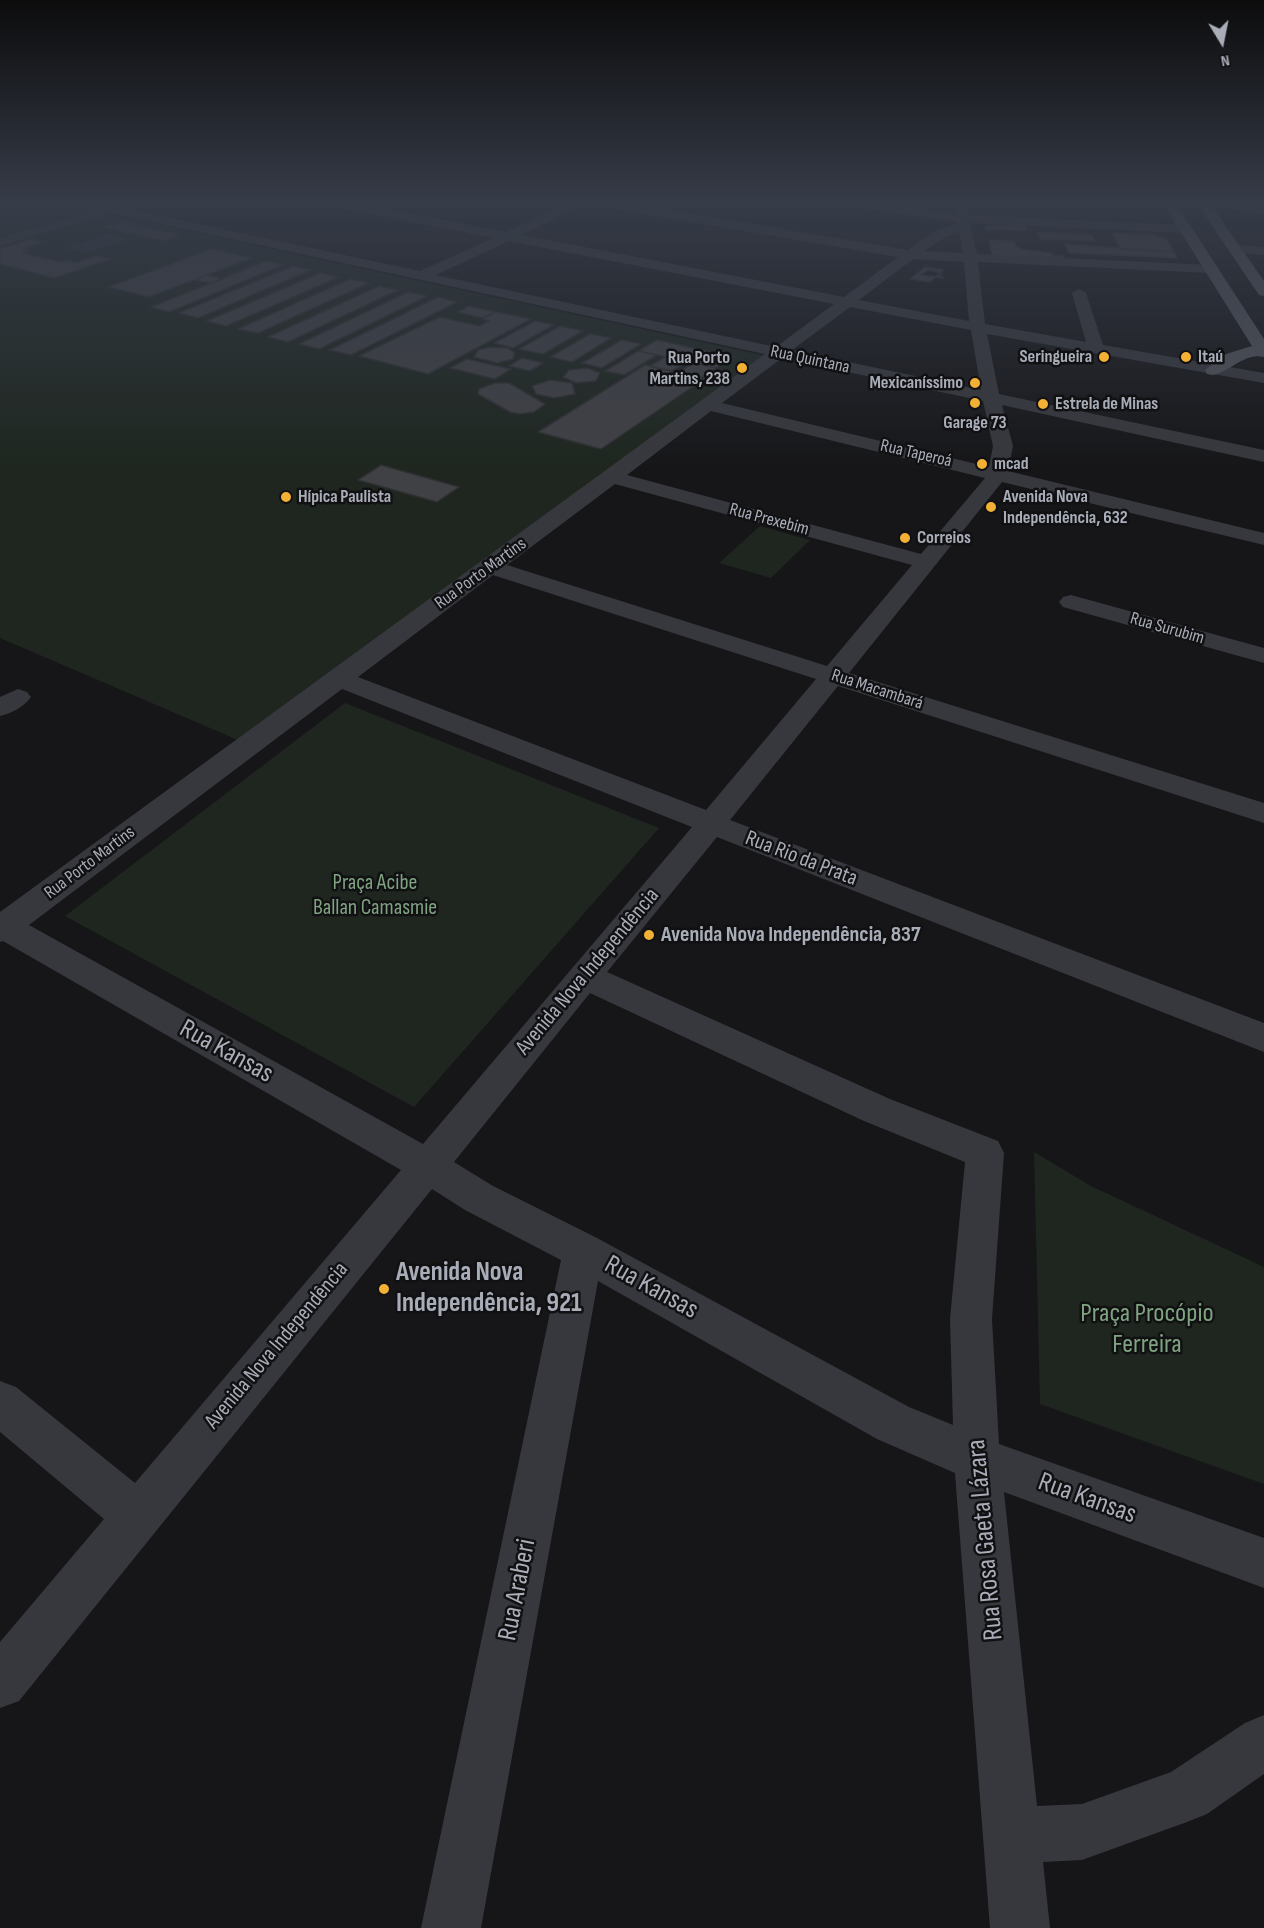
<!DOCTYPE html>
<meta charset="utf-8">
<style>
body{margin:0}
#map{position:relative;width:1264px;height:1928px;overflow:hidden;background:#161618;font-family:"Sofia Sans Condensed",sans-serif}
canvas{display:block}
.north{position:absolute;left:1192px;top:12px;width:60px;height:60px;-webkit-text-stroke:4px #111113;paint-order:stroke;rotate:170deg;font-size:16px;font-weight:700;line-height:24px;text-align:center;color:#a8adb8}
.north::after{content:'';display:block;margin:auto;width:21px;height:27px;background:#a8adb8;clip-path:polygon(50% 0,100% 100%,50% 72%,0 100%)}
</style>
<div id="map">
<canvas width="1264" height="1928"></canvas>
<div class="north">N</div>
</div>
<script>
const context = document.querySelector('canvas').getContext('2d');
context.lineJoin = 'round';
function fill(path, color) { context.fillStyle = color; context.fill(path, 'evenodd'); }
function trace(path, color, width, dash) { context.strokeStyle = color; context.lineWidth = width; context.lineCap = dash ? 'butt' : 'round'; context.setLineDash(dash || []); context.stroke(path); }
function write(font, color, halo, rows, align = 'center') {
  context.font = font + ' "Sofia Sans Condensed",sans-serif'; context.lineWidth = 5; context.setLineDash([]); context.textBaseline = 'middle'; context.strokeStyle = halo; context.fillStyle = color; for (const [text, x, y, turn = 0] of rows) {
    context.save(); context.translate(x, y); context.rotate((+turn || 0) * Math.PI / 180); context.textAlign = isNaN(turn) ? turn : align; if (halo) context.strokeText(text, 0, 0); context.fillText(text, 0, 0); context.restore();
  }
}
fill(new Path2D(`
 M0,202h53l713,154 -528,384 -238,-102z
 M760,526l50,14 -39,38 -52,-15z
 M345,703l314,125 -245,279 -349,-191z
 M1034,1152l57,34 173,81v217l-224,-80z`), '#1e261f');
fill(new Path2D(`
 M108,234l20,5 -42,14 -20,-5z`), '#2c353c');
const building = new Path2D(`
 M121,222l59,13 -16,6 -60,-14z
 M1017,225l9,1 1,4h-41l-1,-4z
 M1038,232l54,3 3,6 -55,-2z
 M1112,233l43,2 1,2 10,1 8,14 -54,-3z
 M30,239l13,3 -21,7 6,2 -6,2 39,9 6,-2 8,3 22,-7 14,3 -57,19 -54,-14v-15z
 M989,240l25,1 2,5 5,3 31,4 2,3h9l1,3 -72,-3z
 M1065,244l109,8 3,6 -108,-5z
 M212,249l40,9 -103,39 -41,-10z
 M266,261l17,4 -114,47 -18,-5z
 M293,266l18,4 -113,48 -19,-5z
 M925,267l18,3 -13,12 -20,-3z
 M928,270l14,3 -3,2 5,3 -23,-3z
 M320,273l19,4 -113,49 -19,-5z
 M207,275l16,4 -12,4 -16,-3z
 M350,279l19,4 -111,50 -20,-4z
 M379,286l19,4 -110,52 -20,-5z
 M408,292l19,4 -108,53 -20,-5z
 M438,297l19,5 -106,53 -21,-5z
 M469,306l26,6 -12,6 -26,-6z
 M496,312l35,7 -103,55 -69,-18 81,-39 39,9 10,-5 -7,-2z
 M535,321l19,4 -41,23 -19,-5z
 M560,326l23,5 -40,23 -24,-5z
 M590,334l21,4 -39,24 -22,-5z
 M622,340l19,4 -39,24 -20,-5z
 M657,340l76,17 -17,11 -78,-17z
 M491,347l17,1 7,5 -2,6 -16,4 -23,-6 4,-7z
 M638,351l19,4 -33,20 -19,-4z
 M665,357l22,5 -15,9 -22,-5z
 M522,358l21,5 -13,8 -21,-5z
 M467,359l44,10 -16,10 -45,-11z
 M693,363l23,5 -15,10 -23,-5z
 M645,365l59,14 -103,70 -63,-17z
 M587,368l13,5 -4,8 -20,2 -13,-6 6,-7z
 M550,380l22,3 3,11 -21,4 -18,-4 -4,-8z
 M495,383h14l36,21 -11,8 -14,2 -10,-2 -32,-18 1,-5z
 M381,465l78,22 -22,15 -79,-22z`);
fill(building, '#404145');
trace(building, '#303034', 1.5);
fill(new Path2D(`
 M69,202h26l325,69 74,-33 -164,-32 -6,-4h28l154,30 65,-30h17l-66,33 322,62 54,-40 -301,-51 -6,-4h31l286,48 29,-20 20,-6v-2l-110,-16 -6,-4h35l79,12 -2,-12h12l3,13 216,10 7,4 -7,4 -214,-10 7,31 234,11 7,4 -7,4 -233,-11 7,62 101,18 -14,-49 7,-4 7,4 17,52 161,28v10l-277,-49 12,60 265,56v12l-262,-57 11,41 -5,25 256,62v12l-262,-63 -153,191 415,130v20l-426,-137 -108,134 534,203v29l-547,-215 -110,135 283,127 108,42 6,12 -12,166 7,125 265,94v50l-260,-96 33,314 45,-2 89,-32 74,-49 19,-8v59l-57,40 -20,8 -105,38 -39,2 7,66h-60l-35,-455 -78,-34 -279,-158 -117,647h-60l140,-668 -96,-50 -33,-21 -413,512 -19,7v-66l104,-123 -104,-87v-51l16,6 119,96 266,-313 -398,-229 -3,1v-30l765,-558 -654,-141 -111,33v-8l95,-28zM959,232l4,21 -39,-2 23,-15zM509,241l325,63 -58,43 -340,-72zM913,259l51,3 5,59 -110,-21zM850,307l121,23 10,60 -189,-40zM782,358l201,43 10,45 -4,21 -267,-64zM711,411l274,67 -64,76 -294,-79zM615,484l297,81 -85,101 -320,-101zM493,575l323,104 -110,131 -348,-133zM342,689l350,138 -269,317 -394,-219zM590,993l274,128 101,41 -15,157 3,106 -44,-18 -312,-169 -104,-52 -39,-24z
 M1208,202h29l27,5v8l-50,-9z
 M1235,245l29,2v8l-34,-3 -2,-3z
 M1071,595l193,53v15l-201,-56 -4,-5 4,-5z
 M18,689l9,3 4,5c-7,10 -19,16 -31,19v-19z`), '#37383d');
fill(new Path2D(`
 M1162,202h13l89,137v18c-19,-5 -33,14 -51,18l-6,-1 -2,-4 21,-16 26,-8z
 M1196,202h13l55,79v15l-5,-1z`), '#53555c');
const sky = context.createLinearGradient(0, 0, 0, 472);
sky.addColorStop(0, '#0c0c0d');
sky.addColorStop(0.43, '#363c48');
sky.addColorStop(1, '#363c4800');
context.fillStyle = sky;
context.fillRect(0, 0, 1264, 472);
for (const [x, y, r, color] of [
 [1104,357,6,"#f2b134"],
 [1186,357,6,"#f2b134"],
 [742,368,6,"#f2b134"],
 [975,383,6,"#f2b134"],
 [975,403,6,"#f2b134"],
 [1043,404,6,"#f2b134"],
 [982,464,6,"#f2b134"],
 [286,497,6,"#f2b134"],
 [991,507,6,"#f2b134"],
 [905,538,6,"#f2b134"],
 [649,935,6,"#f2b134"],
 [384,1289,6,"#f2b134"]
]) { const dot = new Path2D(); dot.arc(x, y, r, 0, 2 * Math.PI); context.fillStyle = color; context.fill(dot); trace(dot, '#111113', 2); }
write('bold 18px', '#a8adb8', '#111113', [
 ["Seringueira",1092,357,"right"],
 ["Itaú",1198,357],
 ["Rua Porto",730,358,"right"],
 ["Martins, 238",730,379,"right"],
 ["Mexicaníssimo",963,383,"right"],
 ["Estrela de Minas",1055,404],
 ["Garage 73",975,423,"center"],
 ["mcad",994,464],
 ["Hípica Paulista",298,497],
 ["Avenida Nova",1003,497],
 ["Independência, 632",1003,518],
 ["Correios",917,538]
], 'left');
write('18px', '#a8adb8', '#111113', [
 ["Rua Quintana",810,360,12],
 ["Rua Taperoá",916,454,13],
 ["Rua Prexebim",769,520,15],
 ["Rua Porto Martins",481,574,-36],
 ["Rua Surubim",1167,629,16],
 ["Rua Macambará",877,690,18],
 ["Rua Porto Martins",90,863,-37]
]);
write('22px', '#a8adb8', '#111113', [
 ["Rua Rio da Prata",801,859,21],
 ["Avenida Nova Independência",588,972,-50],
 ["Avenida Nova Independência",277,1346,-50]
]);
write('22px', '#7fa381', '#111113', [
 ["Praça Acibe",375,883],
 ["Ballan Camasmie",375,908]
]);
write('bold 22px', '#a8adb8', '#111113', [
 ["Avenida Nova Independência, 837",661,935]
], 'left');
write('27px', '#a8adb8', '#111113', [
 ["Rua Kansas",226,1052,29],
 ["Rua Kansas",651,1288,29],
 ["Rua Kansas",1087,1499,20],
 ["Rua Rosa Gaeta Lázara",986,1540,-95],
 ["Rua Araberi",518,1590,-79]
]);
write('bold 27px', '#a8adb8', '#111113', [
 ["Avenida Nova",396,1273],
 ["Independência, 921",396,1304]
], 'left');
write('27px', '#7fa381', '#111113', [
 ["Praça Procópio",1147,1314],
 ["Ferreira",1147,1345]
]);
</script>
